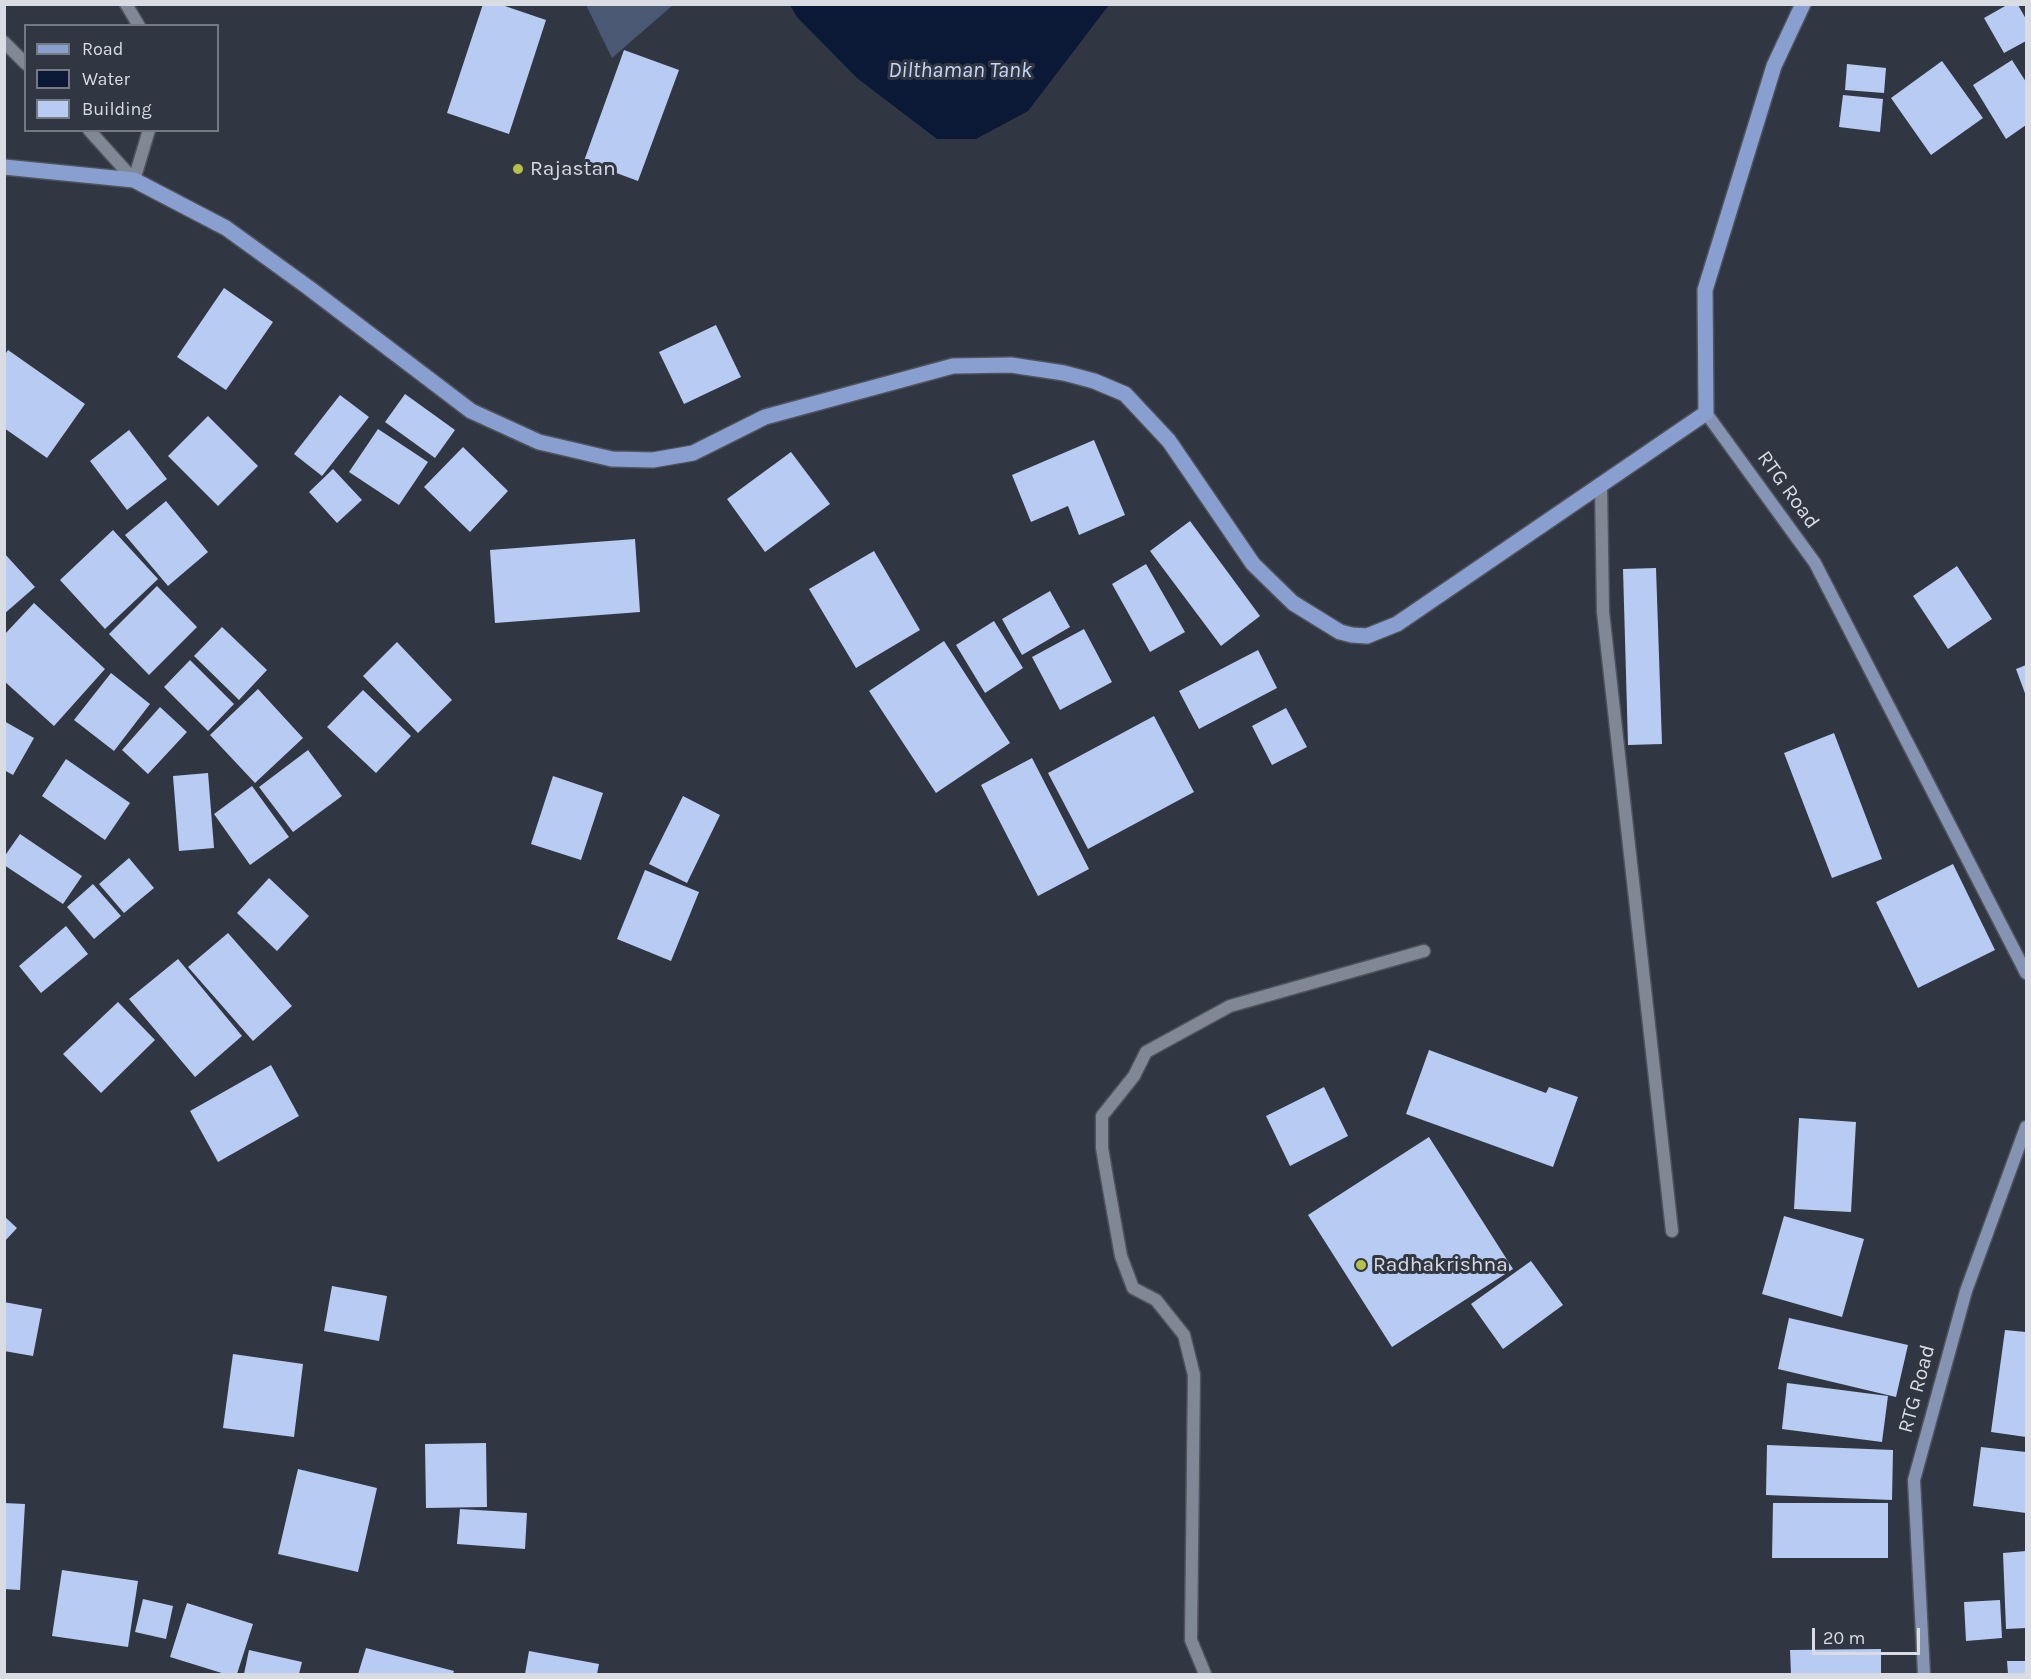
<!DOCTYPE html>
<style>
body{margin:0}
#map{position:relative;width:2031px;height:1679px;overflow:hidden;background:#313742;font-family:Karla,sans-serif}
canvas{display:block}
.frame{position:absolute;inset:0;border:6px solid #d9dce3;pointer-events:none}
.legend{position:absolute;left:24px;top:24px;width:195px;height:108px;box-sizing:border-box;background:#313742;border:2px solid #747982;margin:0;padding:8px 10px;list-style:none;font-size:18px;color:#d9dce3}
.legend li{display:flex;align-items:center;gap:12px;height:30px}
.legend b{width:30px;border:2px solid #747982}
.scale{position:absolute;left:1812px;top:1628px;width:108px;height:27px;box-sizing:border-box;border:3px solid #d9dce3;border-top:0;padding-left:8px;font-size:18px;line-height:21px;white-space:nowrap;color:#d9dce3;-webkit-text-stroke:4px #313742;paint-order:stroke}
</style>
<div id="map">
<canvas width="2031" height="1679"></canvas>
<div class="frame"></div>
<ul class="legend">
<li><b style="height:8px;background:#889fcf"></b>Road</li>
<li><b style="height:16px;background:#0b1936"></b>Water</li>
<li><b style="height:16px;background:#b7cbf3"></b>Building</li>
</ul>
<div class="scale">20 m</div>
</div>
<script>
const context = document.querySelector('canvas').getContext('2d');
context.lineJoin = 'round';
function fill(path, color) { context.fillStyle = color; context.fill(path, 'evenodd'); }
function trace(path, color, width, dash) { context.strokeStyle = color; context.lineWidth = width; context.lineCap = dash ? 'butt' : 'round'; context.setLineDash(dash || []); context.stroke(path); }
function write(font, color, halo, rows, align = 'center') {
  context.font = font + ' Karla,sans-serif'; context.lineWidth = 6; context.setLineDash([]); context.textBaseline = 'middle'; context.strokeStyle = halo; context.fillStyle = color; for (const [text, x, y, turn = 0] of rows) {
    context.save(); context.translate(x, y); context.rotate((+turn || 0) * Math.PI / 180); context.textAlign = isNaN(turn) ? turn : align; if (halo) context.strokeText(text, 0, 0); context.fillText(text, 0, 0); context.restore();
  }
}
fill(new Path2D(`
 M586,5h87l-61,53z`), '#4a5873');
fill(new Path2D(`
 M790,5h319l-81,106 -52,28h-39l-80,-61 -60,-61z`), '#0b1936');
fill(new Path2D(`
 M483,4h16l47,16 -37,114 -62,-21z
 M2007,5h11l8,14v22l-22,12 -20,-35z
 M624,50l55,20 -41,111 -54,-20z
 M2012,60l14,22v43l-20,14 -33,-54z
 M1942,61l41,57 -52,37 -40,-57z
 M1847,64l39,4 -2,25 -39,-3z
 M1843,95l40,4 -3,33 -41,-5z
 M224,288l49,34 -47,68 -49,-33z
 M716,325l25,52 -57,27 -25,-52z
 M8,350l77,54 -38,54 -43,-30v-72z
 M405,394l50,36 -20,28 -50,-36z
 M340,395l29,22 -47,59 -28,-22z
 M208,416l50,50 -40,40 -50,-50z
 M378,429l50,33 -29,43 -50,-33z
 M129,430l38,49 -40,31 -37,-49z
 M1094,440l31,75 -46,20 -11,-29 -37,16 -19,-47z
 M463,447l45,44 -38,41 -46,-45z
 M791,452l39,52 -65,48 -38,-53z
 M333,469l29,31 -25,23 -28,-31z
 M166,501l42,51 -40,34 -43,-51z
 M1190,521l70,95 -39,30 -71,-95z
 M113,530l45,49 -53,50 -45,-49z
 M635,539l5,73 -145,11 -5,-73z
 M874,551l46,79 -64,38 -47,-79z
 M4,553l31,34 -31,27z
 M1146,564l39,68 -35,20 -38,-68z
 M1957,566l35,53 -44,30 -35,-53z
 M1656,568l6,176 -34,1 -5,-176z
 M157,586l40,41 -48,48 -40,-41z
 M1050,591l20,36 -48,28 -20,-36z
 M34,603l71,66 -51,57 -50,-45v-46z
 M994,621l29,47 -38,25 -29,-48z
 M222,627l45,43 -28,30 -45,-44z
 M1084,629l28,53 -52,28 -28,-53z
 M944,641l66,102 -74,50 -67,-102z
 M397,642l55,58 -34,33 -55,-57z
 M1258,650l19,38 -78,41 -20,-38z
 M190,660l44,44 -26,27 -44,-44z
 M2026,665v31l-10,-27z
 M111,673l39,31 -36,47 -40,-31z
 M258,689l45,49 -48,45 -45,-48z
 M363,690l48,46 -35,37 -49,-46z
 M160,707l27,25 -39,42 -26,-24z
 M1286,708l21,39 -35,18 -20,-39z
 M1154,716l40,76 -106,57 -40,-76z
 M4,721l30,17 -21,37 -9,-5z
 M1834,733l48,126 -50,19 -48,-125z
 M308,750l34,46 -49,36 -34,-45z
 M1032,758l57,111 -51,27 -57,-111z
 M66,759l64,44 -25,37 -63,-44z
 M208,773l6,75 -35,3 -6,-75z
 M553,776l50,17 -22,67 -50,-16z
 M252,786l37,51 -39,28 -36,-51z
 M683,796l37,19 -33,68 -38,-19z
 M20,834l62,42 -19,28 -59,-39v-8z
 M129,858l25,30 -30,25 -25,-29z
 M1953,864l42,86 -77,38 -42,-86z
 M645,870l54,22 -28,69 -54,-22z
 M269,878l40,38 -32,35 -40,-38z
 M93,884l28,32 -27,23 -27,-32z
 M66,926l22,28 -47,39 -22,-27z
 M228,933l64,73 -39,35 -65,-74z
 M178,959l64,77 -47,41 -66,-78z
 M118,1002l37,38 -54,53 -38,-39z
 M1429,1050l117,43 3,-6 29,10 -25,70 -147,-53z
 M271,1065l28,51 -81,46 -28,-51z
 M1324,1087l24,49 -58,30 -24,-50z
 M1799,1118l57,4 -5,90 -57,-3z
 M1429,1137l84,132 -121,78 -84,-132z
 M4,1216l13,12 -13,14z
 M1784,1216l80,23 -22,78 -80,-23z
 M1531,1261l32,44 -60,44 -32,-45z
 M332,1286l55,10 -8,45 -55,-10z
 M4,1302l38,7 -9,47 -29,-5z
 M1789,1318l119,27 -12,52 -118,-28z
 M2005,1330l21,2v105l-35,-5z
 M233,1354l70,10 -9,73 -71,-9z
 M1787,1383l101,13 -6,46 -100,-13z
 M486,1443l1,64 -61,1 -1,-64z
 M1767,1445l126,5 -1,50 -126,-5z
 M1981,1447l45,5v61l-53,-7z
 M298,1469l79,19 -19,84 -80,-18z
 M4,1503l21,1 -5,86 -16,-1z
 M1773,1503h115v55h-116z
 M460,1509l67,4 -2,36 -68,-5z
 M2026,1551v77l-20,1 -3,-76z
 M62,1570l76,11 -10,66 -76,-11z
 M143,1599l30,7 -7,33 -31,-7z
 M2000,1600l2,38 -36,3 -2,-39z
 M187,1603l66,21 -16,50h-12l-55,-17z
 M366,1648l88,23 -1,3h-95z
 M1881,1649v25h-90l-1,-24z
 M249,1650l53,12 -3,12h-55z
 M529,1651l70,13 -2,10h-72z
 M2007,1661h19v13h-18z`), '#b7cbf3');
const street = new Path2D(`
 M126,4l13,22
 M4,42l22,22
 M89,130l45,50 15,-50
 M1601,485l2,127 69,619
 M1205,1674l-14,-34 3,-265 -10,-40 -28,-35 -23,-12 -12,-32 -12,-67 -7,-41v-32l32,-40 12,-24 84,-46 194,-55`);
const secondary = new Path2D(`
 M1706,413l109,150 211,410
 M1924,1674l-10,-194 52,-189 60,-164`);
const primary = new Path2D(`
 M4,167l130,13 92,48 83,60 162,123 68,31 73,17 41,1 40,-7 72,-36 188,-51 58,-1 53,8 30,8 31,13 44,47 84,123 40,39 47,29 12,3 15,1 30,-12 309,-211 -1,-123 69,-224 29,-62`);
trace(street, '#4f535d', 15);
trace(secondary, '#4f535d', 15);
trace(primary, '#4f535d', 18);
trace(street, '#818895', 12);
trace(secondary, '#8594b2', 12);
trace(primary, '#889fcf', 15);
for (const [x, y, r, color] of [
 [518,169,6,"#b7c148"],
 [1361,1265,6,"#b7c148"]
]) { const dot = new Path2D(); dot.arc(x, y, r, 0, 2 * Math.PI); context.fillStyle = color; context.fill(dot); trace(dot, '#313742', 2); }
write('21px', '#d9dce3', '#313742', [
 ["Rajastan",530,169],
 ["Radhakrishna",1373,1265]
], 'left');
write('21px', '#d9dce3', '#313742', [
 ["RTG Road",1788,490,54],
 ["RTG Road",1917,1389,-75]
]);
write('italic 22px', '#c5d7fc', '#313742', [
 ["Dilthaman Tank",960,71]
]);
</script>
